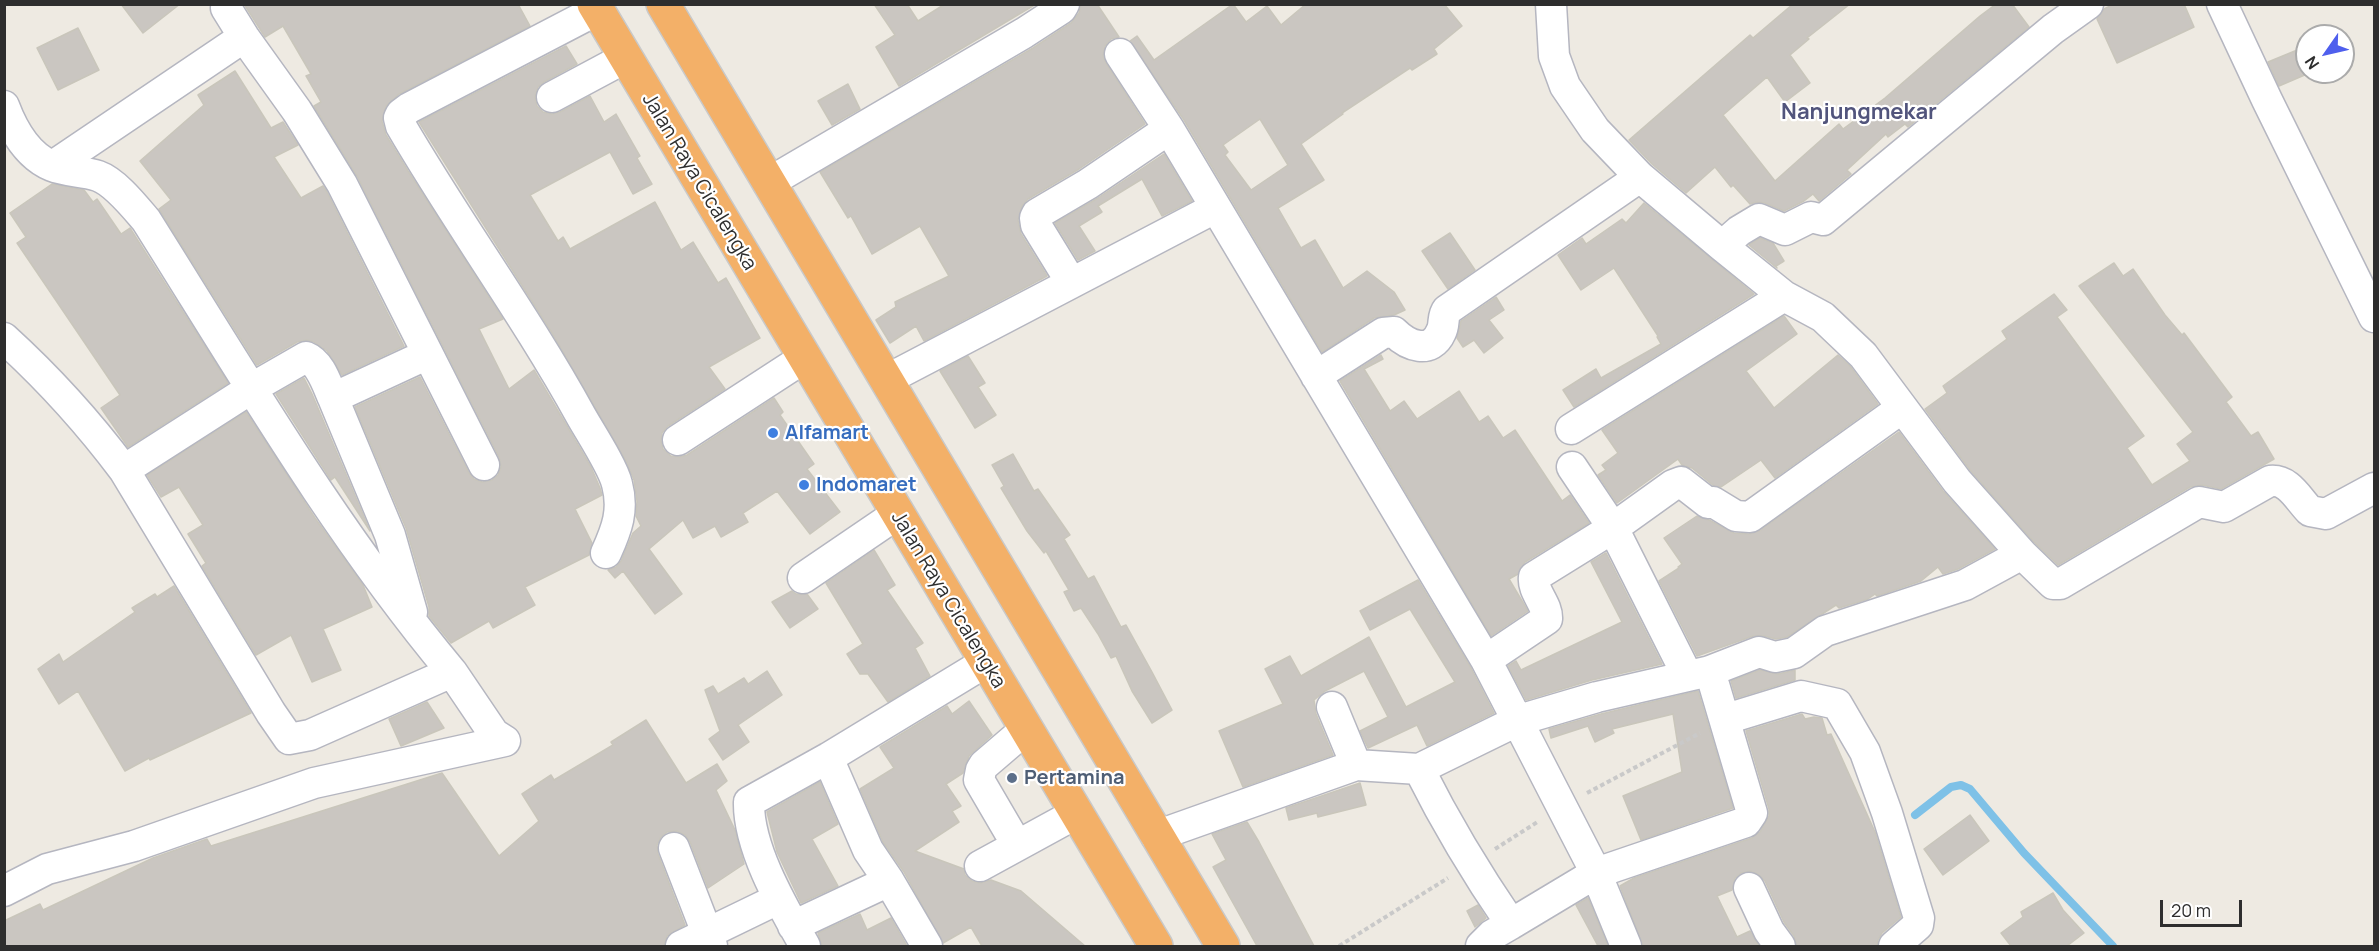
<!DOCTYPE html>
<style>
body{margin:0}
#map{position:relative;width:2379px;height:951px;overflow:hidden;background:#eeeae2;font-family:Manrope,sans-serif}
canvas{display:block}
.frame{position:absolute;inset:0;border:6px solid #2e2e2e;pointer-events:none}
.north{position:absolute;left:2295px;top:24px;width:60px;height:60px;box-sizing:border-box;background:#fff;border:2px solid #ababab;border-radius:50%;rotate:236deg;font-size:16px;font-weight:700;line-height:24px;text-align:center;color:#2e2e2e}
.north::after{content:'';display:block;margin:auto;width:21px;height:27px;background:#4f5fed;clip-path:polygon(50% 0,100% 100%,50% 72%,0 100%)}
.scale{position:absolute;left:2160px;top:900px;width:82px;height:27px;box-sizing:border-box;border:3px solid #2e2e2e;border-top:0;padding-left:8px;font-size:18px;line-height:21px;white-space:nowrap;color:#2e2e2e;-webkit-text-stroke:4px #fff;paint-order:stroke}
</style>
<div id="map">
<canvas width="2379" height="951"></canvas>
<div class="frame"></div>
<div class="north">N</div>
<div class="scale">20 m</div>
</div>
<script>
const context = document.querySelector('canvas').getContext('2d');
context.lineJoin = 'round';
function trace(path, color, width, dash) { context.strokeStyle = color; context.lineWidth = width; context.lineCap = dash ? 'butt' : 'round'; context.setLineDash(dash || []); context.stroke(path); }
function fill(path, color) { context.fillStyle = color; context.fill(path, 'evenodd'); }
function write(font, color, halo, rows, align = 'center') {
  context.font = font + ' Manrope,sans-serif'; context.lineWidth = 4.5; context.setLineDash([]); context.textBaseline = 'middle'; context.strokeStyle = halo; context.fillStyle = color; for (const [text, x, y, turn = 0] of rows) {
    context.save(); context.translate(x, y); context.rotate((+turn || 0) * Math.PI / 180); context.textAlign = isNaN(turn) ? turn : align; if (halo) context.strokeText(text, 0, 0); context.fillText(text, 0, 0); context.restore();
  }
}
trace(new Path2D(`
 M1915,815l36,-28 10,-2 9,4 54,64 89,93`), '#7ec1e7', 8);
const building = new Path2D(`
 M121,4h59l-37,29z
 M244,4h274l12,22 -131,68 -13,12 -4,15 4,14 22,36 95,148 -24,10 30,60 25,-19 57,97 9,21 2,7 -27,14 17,34 -3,12 -64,32 10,18 -42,23 -4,-7 -38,22 -22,-27v-9l-23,-79 -51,-121 65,-30 49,96 5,6 8,3 10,-2 6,-5 3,-8 -2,-10 -142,-281 -43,-70 7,-4 -15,-26 5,-2 -28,-48 -18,11z
 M874,4h33l11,17 27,-17h91l-137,82 -23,-39 19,-12z
 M1081,4h16l22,33 -8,2 -6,7 -2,10 3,7 39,61 -66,45 -51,30 -6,7 -4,14 3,14 26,42 -123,65 -8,-15 -26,17 -14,-23 20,-13 -1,-5 54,-26 -29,-50 -48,28 -21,-38 -3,2 -28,-46 213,-124 38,-25 8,-10z
 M1233,4l13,18 21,-16 14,19 25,-21h138l18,22 -28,23 3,5 -25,16 -2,-2 -68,45 1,1 -42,30 23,36 -46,28 23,40 14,-8 28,48 24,-17 27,21 11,18 -11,5 -20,3 -52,34 -138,-232 -54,-79 7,-5 17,24zM1260,119l28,46 -37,25 -26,-35 3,-3 -5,-7z
 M1793,4h57l-43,34 2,1 -19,16 20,28 -25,19 -18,-25 -44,38 52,66 64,-57 4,5 42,-31 95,-82 16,-12h16l17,23 -121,100 -3,-3 -17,13 -2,-3 -39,36 4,4 -32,27 -6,-7 -9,7 -20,10 -19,-8 -8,-1 -7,2 -17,-19 -2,2 -16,-20 -29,26 -34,-29 -23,-24 121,-105 3,3z
 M2114,4h70l10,23 -77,36 -20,-44 7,-10z
 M78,28l21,42 -41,20 -21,-42z
 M566,46l11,18 -33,18 -6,5 -3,10 2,9 6,6 9,2 8,-2 30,-16 14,26 12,-8 24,42 -3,2 15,26 -19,10 -23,-42 -80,43 28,46 5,-4 7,12 85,-47 26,48 12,-8 25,41 8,-5 34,60 -51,29 16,22 -57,37 -6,7 -1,8 2,8 8,7 9,1 7,-2 87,-57 9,14 -3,3 34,49 -7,5 33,43 -30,22 -33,-43 -34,22 5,9 -27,15 -6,-11 -22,12 -10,-18 -34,29 33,45 -27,20 -32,-43 -8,7 -7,-8 8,-3 5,-6 12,-28 8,-7 -5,-10 1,-15 -3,-21 -8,-19 -74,-128 -133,-211z
 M2307,46v28l-28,12 -11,-24z
 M235,71l36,57 12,-6 15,23 -24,12 27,41 22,-12 4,6 77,154 -62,29 -15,-24 -13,-9 -7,-2 -10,2 -40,23 -98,-156 12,-9 -31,-39 64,-56 -6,-10z
 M848,84l12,25 -28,16 -14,-24z
 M1164,154l28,47 -30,15 -20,-37 -44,27 4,6 -23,14 16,25 -17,9 -23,-37 43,-25z
 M52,184l32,6 9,12 4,-3 24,35 9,-6 98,155 -100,64 -27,-39 19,-13 -103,-152 9,-6 -16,-24z
 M1644,203l110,91 -180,113 -11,-17 33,-21 5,9 60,-34 -4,-7 1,-1 -44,-68 -33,22 -23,-35 24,-17 4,6 36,-25 4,4z
 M1450,233l25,37 -27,19 -26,-38z
 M1760,238l13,5 11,18 -8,5 1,2 -28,-23z
 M2114,263l9,13 10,-7 32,46 17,20 2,-2 48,64 -6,5 25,34 7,-4 16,27 -53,30 -19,-4 -12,2 -132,78 -24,-23 -64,-72 -45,-61 22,-16 -4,-7 64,-47 -5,-8 52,-37 13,16 -10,7 87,119 -17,12 25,37 38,-24 -13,-17 16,-12 -114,-146z
 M1496,297l8,13 -15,10 14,18 -19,15 -10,-13 -11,7 -6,-9 4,-17z
 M1784,316l13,18 -51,37 28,37 64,-53 12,11 28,38 -103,74 -14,-18 -40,27 -7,-1 -22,-18 -10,-3 -4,-6 -61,44 -19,-28 8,-5 -4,-5 16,-12 -16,-23z
 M1381,355l2,4 -19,10 26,42 14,-10 13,18 42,-28 20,31 9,-6 15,22 12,-8 47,71 8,-6 19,28 -64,39 -7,12 -9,5 19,32 -37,25 -151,-255z
 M968,356l17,27 -7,4 18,28 -21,13 -35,-57z
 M304,378l8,16 58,137 -35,-54 -4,3 -55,-86z
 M246,412l69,106 48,67 9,22 -49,22 18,41 -29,12 -21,-47 -35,20 -54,-89 4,-3 -18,-29 15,-9 -24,-38 -18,10 -14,-22z
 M1899,432l44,59 52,58 -37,20 -15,5 -5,-7 -17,14 -44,15 -2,-2 -7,5 -29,9 -3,-3 -49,32 -11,2 -12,-3h-11l-56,20 -38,-75 20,-13 -1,-1 4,-3 -18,-26 33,-22 12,4 25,13 15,1 10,-3z
 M1013,454l21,37 4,-2 32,46 -6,4 24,40 6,-3 27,51 5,-2 26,47 20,38 -20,13 -20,-32 -16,-35 -5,2 -13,-24 -17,-26 -7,3 -10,-19 5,-2 -23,-39 -2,2 -17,-22 -26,-43 3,-2 -12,-21z
 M874,550l21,35 -8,5 36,53 -8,5 15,28 -42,26 -20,-28h-8l-13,-20 16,-10 -37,-61z
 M1606,553l56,111 -70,16 -66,20 -18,-34 8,-5 5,9 101,-48 -31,-60z
 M1418,580l53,88 23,45 -67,33 -10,-21 -49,23 -8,-17 28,-14 -24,-46 -39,20 -11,9 2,14 17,41 -90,32 -24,-56 64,-27 -18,-35 25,-13 11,20 68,-39 37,70 49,-25 -45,-73 -40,21 -10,-19z
 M174,586l77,127 -101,47 -1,-2 -24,13 -47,-80 -19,13 -21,-35 21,-15 4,8 72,-50 -3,-4 23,-14 2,3z
 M792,591l4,3h11l11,15 -28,19 -18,-26z
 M1760,670l18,4 17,-4v10l-59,18 -5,-17z
 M767,671l15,24 -44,30 11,17 -26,18 -14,-21 11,-8 -15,-41 8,-4 5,8 26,-16 4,6z
 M1698,691l35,117 -92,32 -18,-44 59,-24 -9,-58 -61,15 2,4 -19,9 -7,-16 -37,12 -2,-9 52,-15z
 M969,701l23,34 -23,21 -6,17 -17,11 15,22 -9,5 7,11 -44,29 49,18 1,6 7,6 8,2 11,-3 30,11 64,55h-103l-11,-19 -28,16 -39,-71 -21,-30 -23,-53 34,-21 -14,-21 67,-41 5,8z
 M427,702l17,26 -43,18 -12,-27z
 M1802,714l3,5 9,-2 8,1 5,17 4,-1 44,98 26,85 -19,16 -4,7 -1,6h-80l-3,-10 -10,-14 -19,-41 -7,-7 -8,-3 -9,2 -6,5 -3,12 -15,6 20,41 13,-6 9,15h-116l-23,-60 14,-8 118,-40 8,-6 9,-16v-7l-23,-78z
 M646,720l40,63 31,-19 10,17 -11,9 19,40 9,34 -36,24 -18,-46 -5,-7 -9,-4 -9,1 -6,5 -4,8 1,9 27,71 -18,11 -3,10h-660v-25l36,-17 3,6 110,-52 54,-19 4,7 231,-73 57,83 40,-35 -17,-27 29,-19 3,5 59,-35 -2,-3z
 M820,782l18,42 -26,15 26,47 -37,17 -24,-51 -10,-40z
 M1360,783l6,22 -48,12 -1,-4 -28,7 -3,-12z
 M1970,815l19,26 -46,34 -19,-26z
 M1247,822l12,20 55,104h-57l-44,-79 13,-7 -14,-26z
 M2053,893l10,17 21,23 -17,13h-56l-10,-13 22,-16 -2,-5z
 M1588,898l20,48h-10l-22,-41z
 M1478,905l8,13 -11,9 -8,-16z
 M860,914l7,16 24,-12 16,28h-85l-4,-13z`);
fill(building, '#cac6c1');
trace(building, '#c9c6bb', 1.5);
const minor = new Path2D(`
 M1551,4l3,52 11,30 30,44 45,47 82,69 62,50 39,21 40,38 94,126 65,73 31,30h7l139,-82 25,5 46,-26c19,-2 28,18 40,30l16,3 48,-26
 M2222,4l45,96 107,217
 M226,8l18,29 53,74 45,73 142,281
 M597,10l-188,98 -8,6 -2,4 2,8c57,98 125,190 180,290 9,16 32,51 36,68 7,26 0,45 -11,69
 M1120,54l49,75 317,531 110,213 30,73
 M552,97l73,-39
 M4,106c9,24 24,50 48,60 15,6 32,5 46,10 17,6 36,30 48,44 97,154 189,312 306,452
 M53,166l191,-129
 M768,183l256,-150 37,-24 3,-5
 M1722,246l17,-15 20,-12 26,11 26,-13 12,3 230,-191 35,-25
 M1071,282l-35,-57 -1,-7 2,-4 51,-30 81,-55
 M4,338c44,40 84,84 120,132l147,243 18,26 21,-4 142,-63 42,62 11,7
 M1316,376l67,-43 11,-1c14,14 37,23 47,0 4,-7 1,-16 6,-22l193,-133
 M886,380l329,-172
 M333,398l57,137 22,77
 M1571,429l213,-133
 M678,440l126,-82
 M1572,467l41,61 74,147
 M124,470l128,-82 54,-31c15,6 21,28 27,41l95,-44
 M803,578l94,-64
 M1486,660l61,-41c1,-15 -15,-27 -13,-42l79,-49 60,-43 8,-3 27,21 5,-1 23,14 14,1 152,-109
 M1332,707l24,58
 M1726,719l75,-23 36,8 28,48 22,61 32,105 -1,7 -24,21
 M828,758l40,92 21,31 38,65
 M1419,769c27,54 57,104 92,155l-19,11 -11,11
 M1156,836l200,-71 63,4 100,-49 78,-23 113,-26 49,-19 16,5 19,-4 31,-22 140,-46 57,-31
 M1017,845l-38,-65 2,-10 3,-5 42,-36
 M674,848l38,98
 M980,866l97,-53
 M1749,888l20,43 11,15
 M4,891l43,-22 87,-23 180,-63 191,-42
 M1511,924l85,-51 150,-51 6,-9 -42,-142
 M793,926l96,-45
 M681,946l97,-47
 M805,946c-22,-39 -57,-98 -56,-144l79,-44 158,-96`);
const highway = new Path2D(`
 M594,4l562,942
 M663,4l560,942`);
trace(minor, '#b5b6c0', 33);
trace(highway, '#c9c9c9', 36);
trace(new Path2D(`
 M1587,793l113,-60
 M1495,849l44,-28
 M1339,946l109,-68`), '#c9c9c9', 4, [4.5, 3]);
trace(minor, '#fff', 30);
trace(highway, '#f3b068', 33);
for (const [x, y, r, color] of [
 [773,433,6,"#3f7fe0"],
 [804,485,6,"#3f7fe0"],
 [1012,778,6,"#5c6f8a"]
]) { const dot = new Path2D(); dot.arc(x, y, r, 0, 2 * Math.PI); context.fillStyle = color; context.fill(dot); trace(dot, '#fff', 2); }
write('20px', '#2e2e2e', '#fff', [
 ["Jalan Raya Cicalengka",699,182,59],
 ["Jalan Raya Cicalengka",948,600,59]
]);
write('bold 20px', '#366cbe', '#fff', [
 ["Alfamart",785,433],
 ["Indomaret",816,485]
], 'left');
write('bold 20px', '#4e5e75', '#fff', [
 ["Pertamina",1024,778]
], 'left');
write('bold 22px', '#51547c', '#fff', [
 ["Nanjungmekar",1859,113]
]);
</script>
